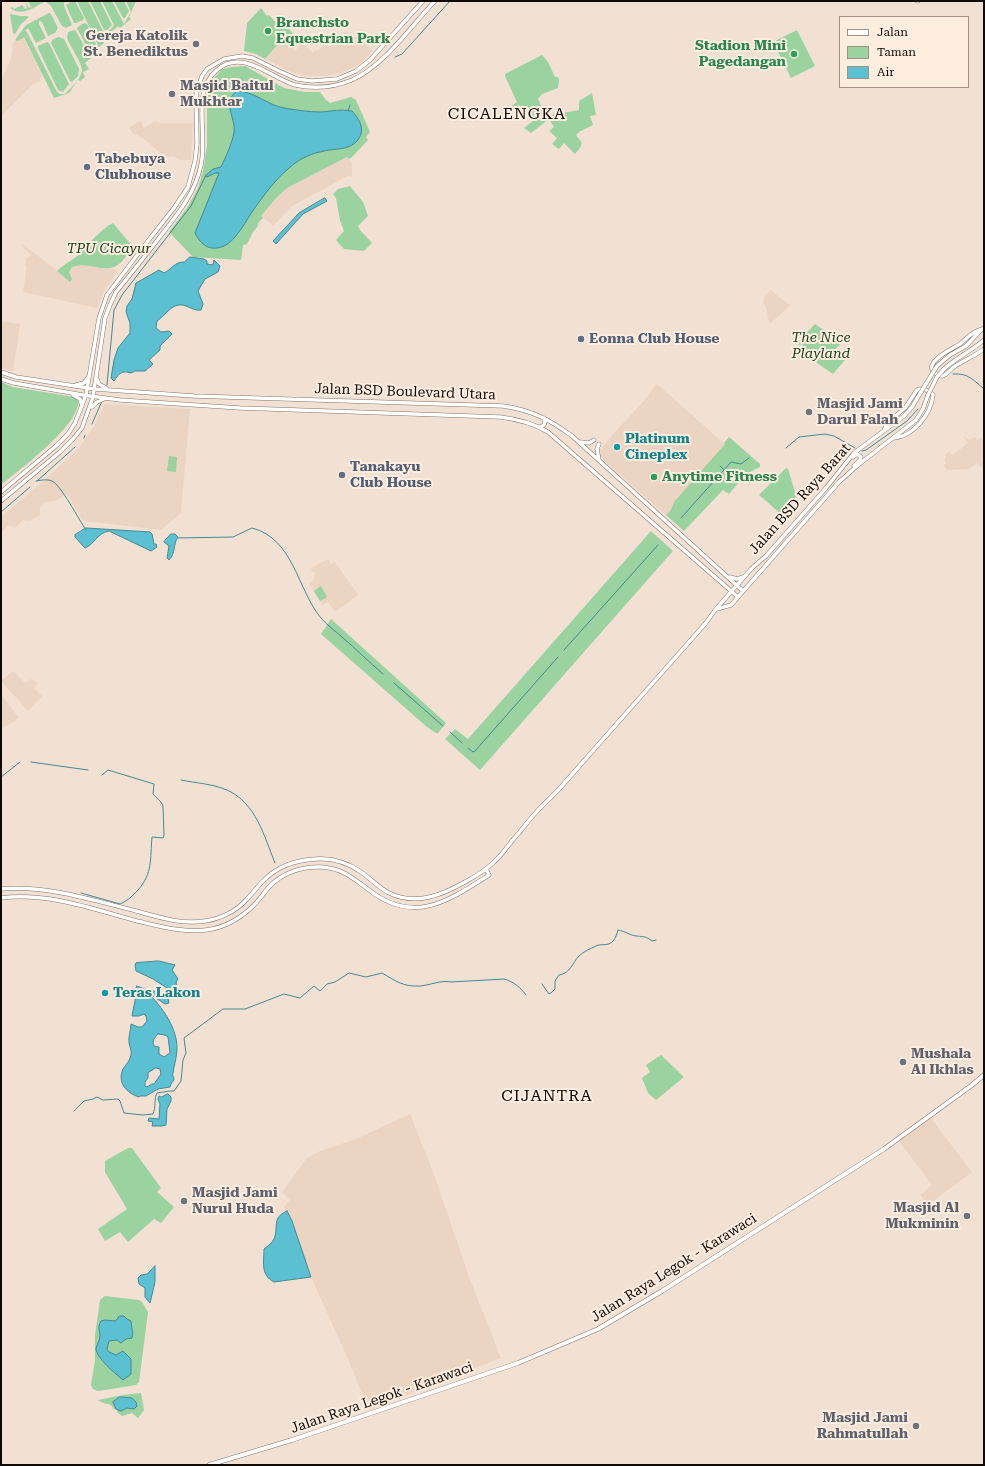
<!DOCTYPE html>
<style>
body{margin:0}
#map{position:relative;width:985px;height:1466px;overflow:hidden;background:#f2e0d3;font-family:"Roboto Serif",serif}
canvas{display:block}
.frame{position:absolute;inset:0;border:2px solid #100a06;pointer-events:none}
.legend{position:absolute;left:839px;top:16px;width:130px;height:72px;box-sizing:border-box;background:#ffede0;border:1px solid #9f9289;margin:0;padding:5px 7px;list-style:none;font-size:12px;color:#100a06}
.legend li{display:flex;align-items:center;gap:8px;height:20px}
.legend b{width:20px;border:1px solid #9f9289}
</style>
<div id="map">
<canvas width="985" height="1466"></canvas>
<div class="frame"></div>
<ul class="legend">
<li><b style="height:5px;background:#fff"></b>Jalan</li>
<li><b style="height:11px;background:#9ad2a0"></b>Taman</li>
<li><b style="height:11px;background:#5bc0d1"></b>Air</li>
</ul>
</div>
<script>
const context = document.querySelector('canvas').getContext('2d');
context.lineJoin = 'round';
function fill(path, color) { context.fillStyle = color; context.fill(path, 'evenodd'); }
function trace(path, color, width, dash) { context.strokeStyle = color; context.lineWidth = width; context.lineCap = dash ? 'butt' : 'round'; context.setLineDash(dash || []); context.stroke(path); }
function write(font, color, halo, rows, align = 'center') {
  context.font = font + ' "Roboto Serif",serif'; context.lineWidth = 4; context.setLineDash([]); context.textBaseline = 'middle'; context.strokeStyle = halo; context.fillStyle = color; for (const [text, x, y, turn = 0] of rows) {
    context.save(); context.translate(x, y); context.rotate((+turn || 0) * Math.PI / 180); context.textAlign = isNaN(turn) ? turn : align; if (halo) context.strokeText(text, 0, 0); context.fillText(text, 0, 0); context.restore();
  }
}
fill(new Path2D(`
 M346,31l27,19 -4,5 -9,8 -8,5 -13,5 -11,3h-22l-15,-4 -26,-13 20,-23 4,4 -1,2 6,4 -2,3 3,2 7,-8 11,10 2,-3 3,1 7,-7 5,3z
 M22,34l21,42 -4,2 2,3 -8,3 -32,32v-35l10,-22 2,-16z
 M156,120l3,3h34l-2,37h-11l-6,-4 -8,1 -3,-2 -19,-16 -7,-4h-3l-5,-7 10,-7 4,2 -1,3 3,2z
 M347,157l5,7v13l-4,-1 -56,30 -19,20 -12,-10 15,-18 11,-10z
 M23,244l47,37 -1,-9 3,-5 4,-2h16l12,4 7,-1 7,3 -14,20 -7,17 -74,-16 4,-25h-2l1,-8 5,-4 -10,-9z
 M770,290l20,15 -20,19 -2,-5 -1,-10 -4,-7 1,-1v-4z
 M1,321l19,3 -7,48 -12,-4z
 M657,384l71,63 -60,70 -68,-60 1,-7 10,-14 31,-33z
 M104,404l86,5 -9,104 -20,17 -76,-9 -3,-2 -15,-25 -12,7 -10,1 -5,6v7l-10,6 -7,-1 -8,8 -7,-3 -7,10v-18l39,-33 39,-36 16,-24z
 M965,437l5,3 5,-3 3,3 2,-3 4,4v29l-7,-7 -8,6 -22,1 -3,-4 2,-3 -2,-3 2,-2 -1,-3 4,-3 3,3 10,-7 6,-6 -4,-4z
 M328,559l3,5 4,-2 23,33 -23,17 -7,-10 -6,3 -13,-22 4,-2 3,-8 -4,-1 -1,-4z
 M13,671l12,12 6,-4 7,4 -4,5 8,8 -14,15 -27,-30z
 M1,694l18,24 -18,11v-20l1,-1 -1,-1z
 M410,1114l25,63 34,100 32,81 -132,52 -20,-49 -38,-84 -19,-56 -8,-14 6,-7 -8,-8 25,-34 13,-7 36,-12z
 M930,1117l42,55 -44,33 -8,-10 12,-10 -33,-44z`), '#ecd4c2');
fill(new Path2D(`
 M25,1l4,7 2,-1 -3,-6h15l1,1c-11,6 -22,15 -34,6l3,-1 1,2 8,-4 3,4 2,-1z
 M45,1h22l-3,2v3l8,19 -6,3 -4,-2 -11,-20z
 M72,1h3l9,17 -1,2 -7,3h-2l-8,-18z
 M77,1h11l15,30 3,1 6,-4 2,-3 -12,-24h10l12,23 7,-12 -5,-11h10l-7,16 2,2 -11,9 -2,-2 -16,13 2,4 -15,12 2,3 -6,5 4,6 -6,3 2,5 -5,4 -2,-1 -9,13 -15,5 -30,-61 -6,4 -3,-1 11,-15 23,-12 2,1 7,14 -3,5 -7,3 -6,-14 -3,-1v3l7,14 -10,5 -8,-15 -3,3 2,1 30,60 3,2h5c5,-5 17,-16 17,-24 0,-7 -12,-24 -15,-32l1,-6 7,-2 13,22h3l7,-7z
 M90,1h10l12,24 -5,5h-3z
 M114,1h10l5,10 -4,7h-2z
 M261,8l6,8 2,-1 11,12 5,-3 8,10 -4,6 -4,-4 -20,23 -9,-5 -12,-3 3,-28z
 M11,14l9,2h7l2,1 -8,7 -6,10 -2,-1 -3,-19z
 M84,23l3,1 9,20 -7,6 -1,-1 -11,-21 1,-1z
 M797,30l18,36 -24,12 -18,-36z
 M58,37l6,2 15,30 -1,7 -6,6 -2,-1 -19,-38 1,-3z
 M47,42l2,1 20,41 -6,8 -5,-2 -20,-42v-2z
 M542,55l6,7 7,15h3l1,3 -1,8 -16,6 -4,5 5,11 8,6 10,-6 2,3 16,-3v-9l13,-8 4,22 -6,1 3,9 -14,7 -3,3 6,8 -2,5 -5,6 -11,-11 -5,6 -7,-5 5,-6 -8,-7 5,-4 -5,-8 -18,14 -7,-5 9,-7 -14,-16 -7,4 -11,9 -3,-2 19,-14 -12,-26v-2z
 M245,66l39,22 21,4h15l6,8 4,3 21,-6 5,3 14,32 -4,5 2,3 -17,18 -2,1 -2,-2 -60,31 -11,10 -15,18 2,2 -5,5v3l-5,6 -6,12 -4,1 -2,15 -48,-3 -24,-25 18,-24 11,-20 5,-17 4,-26v-54l7,-13 8,-9 10,-2z
 M350,186l13,16 5,14 -10,10 2,4 12,13 -8,8 -20,-2 -8,-9 8,-9 -4,-11 -4,-22 -3,-4 5,-5z
 M113,223l20,24c-5,6 -11,17 -19,20 -12,5 -27,-6 -42,0l-3,5 3,7 -2,3 -13,-11c7,-7 16,-11 24,-18l1,-5c12,-7 18,-19 31,-25z
 M815,324l27,19 -7,6 10,11 -12,14 -16,-11 -15,-19 -4,1 2,-5z
 M1,382l12,5 61,10 4,2c5,24 -59,71 -77,86z
 M729,437l31,27v3l-14,7 -17,20 -6,-4 -39,41 -18,-16 5,-5 3,-8 51,-58 -1,-1z
 M169,456l8,1 -1,15 -9,-1z
 M786,468l2,1 8,26v4l-14,16 -23,-20z
 M651,531l22,20 -193,219 -35,-31 10,-10 13,10z
 M321,586l6,11 -7,4 -6,-10z
 M331,619l115,104 -8,10h-2l-9,-6 -106,-93z
 M661,1055l23,22 -28,23 -8,-7 -6,-15 8,-6 -4,-7z
 M128,1148h4l29,40 -4,4 17,15 -13,16 -7,-4 -26,23 -8,-10 -15,9 -7,-12 29,-20 -22,-37v-11z
 M105,1296l34,4 3,2 6,10 -9,70 -3,3 -38,6 -5,-2 -2,-4 4,-25v-25l5,-35z
 M141,1393l3,17 -6,8 -6,-5 -10,3 -5,-4v-2l-4,-1 -1,-3c-4,-3 -9,-2 -14,-6l25,-5z`), '#9ad2a0');
const water = new Path2D(`
 M237,91c17,0 30,14 47,17 12,2 24,4 37,4 13,-1 18,-3 31,-1 8,9 14,19 5,30 -8,10 -25,7 -37,11 -11,2 -24,9 -32,17 -13,11 -24,26 -34,40 -7,10 -18,32 -30,37 -14,6 -23,-1 -29,-13l24,-60h-4l-8,4 -2,-1 8,-7 8,-2c5,-11 11,-23 13,-35 2,-15 -13,-30 3,-41z
 M325,198l2,3 -24,13 -27,30 -3,-3 26,-28z
 M190,257l14,2 3,2v3l6,1 1,-5 6,6 -2,6 -13,7 -7,12 5,13 -2,6c-5,1 -10,-2 -15,-4 -13,-5 -19,8 -29,15l-1,7 5,4 8,-1 3,3 -12,12v4l-11,10 4,4 -8,7h-10l-4,2c-9,-3 -12,0 -17,8l-3,-3 3,-18 4,-12 12,-15v-10l-4,-11 1,-6 5,-7 4,-16 23,-13 5,3c8,-4 10,-11 20,-11z
 M86,528l64,4 2,2 2,10h2l1,3 -6,4 -42,-20c-12,2 -14,13 -24,17l-10,-11v-2z
 M171,534h4l3,3c-5,6 -2,16 -9,23l-2,-2 2,-12 -5,-4z
 M159,961l16,4 -3,5 6,9 -2,3 2,10 -3,1 -22,-14 -17,-8 -1,-6 1,-2z
 M137,986l14,6 1,-2 16,8 1,5 -4,1 -12,-8 -1,1c12,13 25,32 25,51 0,9 -3,17 -4,25 -1,2 1,4 1,6 -1,3 -3,4 -4,8l-12,2 -12,7h-6l-1,1c-13,-4 -22,-15 -16,-28 3,-5 7,-8 8,-14 1,-4 -1,-7 -2,-12 -1,-6 2,-13 2,-19l7,3h4l5,-6 -1,-5 -2,-2 -5,2h-7l4,-21 -1,-2zM158,1034l7,1 3,2 2,16 -6,4 -5,-3v-7l-5,-1c-2,-5 0,-8 4,-12zM156,1068l4,1 1,5 -7,10h-2l-5,3 -2,-1v-4l3,-4v-5z
 M168,1094l3,3v4l-4,8 -1,16 -4,1h-10l1,-4 -5,-1 1,-3 10,1 1,-15 -2,-5 1,-3 2,1z
 M287,1211l5,10 19,56 -37,5c-14,-7 -10,-21 -10,-33 4,-3 8,-6 10,-10 5,-12 -3,-21 13,-28z
 M155,1266v16l-5,21 -5,-6v-9l-6,-4 -1,-6 3,-3 6,-1z
 M120,1316h4l3,3 4,2c0,6 3,11 1,17l-6,1 -5,4 -4,-3 -8,1 -2,8 2,3 7,3 7,-4 8,8v15l-8,6c-6,-5 -28,-23 -27,-32 1,-4 4,-8 4,-12 0,-6 -3,-8 1,-15l4,-1 10,1z
 M120,1397l12,1 4,4 1,4 -3,3 -7,-1 -6,3 -5,-2 -3,-7z`);
fill(water, '#5bc0d1');
trace(water, '#448994', 1);
trace(new Path2D(`
 M395,57l7,-3 48,-53
 M348,111l2,-6
 M953,374c16,-1 20,6 31,15
 M107,385l7,-75 8,-15 69,-89 15,-31
 M92,424l10,-23
 M84,438l1,-3
 M786,448l13,-11 26,-3 9,2 21,12
 M862,451l4,-1 41,-29 11,-12
 M720,466l4,4
 M36,481c6,-1 11,-2 16,0 9,4 27,39 34,49
 M37,481l38,-34
 M1,512l29,-25
 M681,518l50,-56 10,2 8,-6
 M178,538l55,-1 19,-9c42,11 45,61 69,90 6,7 14,13 21,19 14,12 27,25 41,37
 M564,650l94,-105
 M394,683l49,43
 M450,732l12,11
 M468,748l5,4 2,-1 83,-94
 M31,762l57,8
 M1,777l19,-15
 M181,780c15,3 32,4 46,10 29,13 37,46 48,73
 M81,893l39,11c7,-3 13,-8 18,-14 15,-17 12,-31 14,-53l11,1 1,-2 -1,-30 -2,-4 -8,-8 1,-10 -46,-14 -6,5
 M542,984l7,10 3,-2 3,-3v-8l4,-6c12,-2 13,-12 20,-19 5,-5 11,-7 17,-10 5,-3 12,1 17,-5 3,-3 4,-8 5,-11 7,1 13,6 19,6 8,1 8,0 15,5l4,-1
 M74,1111l10,-10 9,-2 4,-2 6,3 15,-1 2,2 4,12 19,2 10,-1c3,-7 1,-16 4,-21l13,-2h4l7,-10 2,-21 3,-7 -2,-15 39,-29h22l39,-15 16,4 14,-12 6,5 7,-7 8,-2 14,-9 17,4 16,-4c14,8 21,14 38,13 11,-1 20,-6 31,-4l53,-3c10,3 16,8 22,16`), '#448994', 1);
const secondary = new Path2D(`
 M917,1h1
 M983,329c-12,3 -14,8 -23,15 -6,4 -37,18 -26,28 2,2 5,4 8,4 5,-1 9,-7 12,-9 10,-7 21,-11 30,-18
 M937,366l13,-11 16,-9 16,-17
 M944,369c12,-11 27,-18 40,-29
 M1,372l15,5 79,12 99,7 309,10c29,4 47,14 69,30l171,155
 M1,379l13,4 69,12 37,5 120,8 260,9c17,2 33,6 48,15l190,165
 M97,379l2,5 7,4
 M76,385l8,-2 5,-7
 M73,395l7,4 2,7
 M92,407l5,-5 7,-3
 M540,427l4,-2 1,-3 -1,-4
 M884,430l4,-8 17,-14 12,-18c5,-3 13,1 16,5 -2,19 -19,41 -39,43
 M580,442l9,1 5,-3
 M853,457l4,-3 4,3 -1,3 -6,6
 M599,460l-2,-11 2,-5
 M1,492l55,-46 12,-12 7,-11 11,-28 13,-77 8,-23 37,-49 30,-38 14,-21 7,-26 2,-18 -1,-43 1,-9 5,-15 5,-7 17,-10 18,-3 11,2 26,13 18,8 15,2 25,-2 19,-8 14,-11 53,-59
 M1,501l59,-49 13,-13 9,-11 11,-31 12,-79 5,-13 6,-13c15,-18 29,-36 43,-54 18,-23 36,-44 42,-73 7,-30 -10,-74 16,-95 26,-22 53,8 78,15 19,4 40,2 57,-5 33,-15 58,-53 83,-79
 M730,577l7,2 6,-2
 M717,609l14,-4 108,-123 19,-17 58,-45 7,-11 5,-14
 M1,889c46,-4 91,11 135,22 22,6 46,14 69,10 15,-2 32,-10 42,-22 6,-6 11,-13 17,-19 14,-14 33,-20 52,-21 16,-1 32,4 45,13 10,7 18,16 28,21 27,13 53,2 76,-11 11,-6 21,-12 29,-20 10,-9 16,-20 25,-29 7,-9 15,-19 23,-27 6,-6 12,-11 18,-18l145,-164 11,-15 36,-41 14,-12 60,-68 28,-35 50,-37 8,-9 9,-15
 M1,898c46,-6 92,11 136,23 22,5 46,12 69,9 17,-2 33,-11 45,-22 7,-6 12,-14 18,-21 13,-14 33,-21 52,-20 21,1 32,11 48,23 45,35 79,11 120,-15l-3,-6`);
const primary = new Path2D(`
 M209,1465l83,-25 226,-77 80,-34 64,-38 222,-142 88,-64 12,-10`);
trace(secondary, '#857569', 4.5);
trace(primary, '#857569', 5);
trace(secondary, '#fff', 3.5);
trace(primary, '#fff', 4);
const secondaryBridge = new Path2D(`
 M921,392l16,-26
 M928,395l9,-18 7,-8`);
trace(secondaryBridge, '#857569', 4.5, []);
trace(secondaryBridge, '#fff', 3.5);
for (const [x, y, r, color] of [
 [268,31,4,"#2e9e5b"],
 [196,44,4,"#6b7280"],
 [794,54,4,"#2e9e5b"],
 [172,94,4,"#6b7280"],
 [87,167,4,"#5c6f8a"],
 [581,339,4,"#5c6f8a"],
 [809,412,4,"#6b7280"],
 [617,447,4,"#0f9aa8"],
 [342,475,4,"#5c6f8a"],
 [654,477,4,"#2e9e5b"],
 [105,993,4,"#0f9aa8"],
 [903,1062,4,"#6b7280"],
 [184,1201,4,"#6b7280"],
 [967,1216,4,"#6b7280"],
 [916,1426,4,"#6b7280"]
]) { const dot = new Path2D(); dot.arc(x, y, r, 0, 2 * Math.PI); context.fillStyle = color; context.fill(dot); trace(dot, '#ffede0', 1.5); }
write('bold 14px', '#27864d', '#ffede0', [
 ["Branchsto",276,23],
 ["Equestrian Park",276,39],
 ["Stadion Mini",786,46,"right"],
 ["Pagedangan",786,62,"right"],
 ["Anytime Fitness",662,477]
], 'left');
write('bold 14px', '#5b616d', '#ffede0', [
 ["Gereja Katolik",188,36,"right"],
 ["St. Benediktus",188,52,"right"],
 ["Masjid Baitul",180,86],
 ["Mukhtar",180,102],
 ["Masjid Jami",817,404],
 ["Darul Falah",817,420],
 ["Mushala",911,1054],
 ["Al Ikhlas",911,1070],
 ["Masjid Jami",192,1193],
 ["Nurul Huda",192,1209],
 ["Masjid Al",959,1208,"right"],
 ["Mukminin",959,1224,"right"],
 ["Masjid Jami",908,1418,"right"],
 ["Rahmatullah",908,1434,"right"]
], 'left');
write('bold 14px', '#4e5e75', '#ffede0', [
 ["Tabebuya",95,159],
 ["Clubhouse",95,175],
 ["Eonna Club House",589,339],
 ["Tanakayu",350,467],
 ["Club House",350,483]
], 'left');
write('italic 14px', '#133e1b', '#ffede0', [
 ["TPU Cicayur",109,249],
 ["The Nice",821,338],
 ["Playland",821,354]
]);
write('14px', '#100a06', '#ffede0', [
 ["Jalan BSD Boulevard Utara",405,392,2],
 ["Jalan BSD Raya Barat",800,499,-48],
 ["Jalan Raya Legok - Karawaci",674,1268,-32],
 ["Jalan Raya Legok - Karawaci",382,1398,-19]
]);
write('bold 14px', '#0d838f', '#ffede0', [
 ["Platinum",625,439],
 ["Cineplex",625,455],
 ["Teras Lakon",113,993]
], 'left');
context.letterSpacing = '1px';
write('16px', '#100a06', '#ffede0', [
 ["CICALENGKA",507,114],
 ["CIJANTRA",547,1096]
]);
context.letterSpacing = '0px';
</script>
